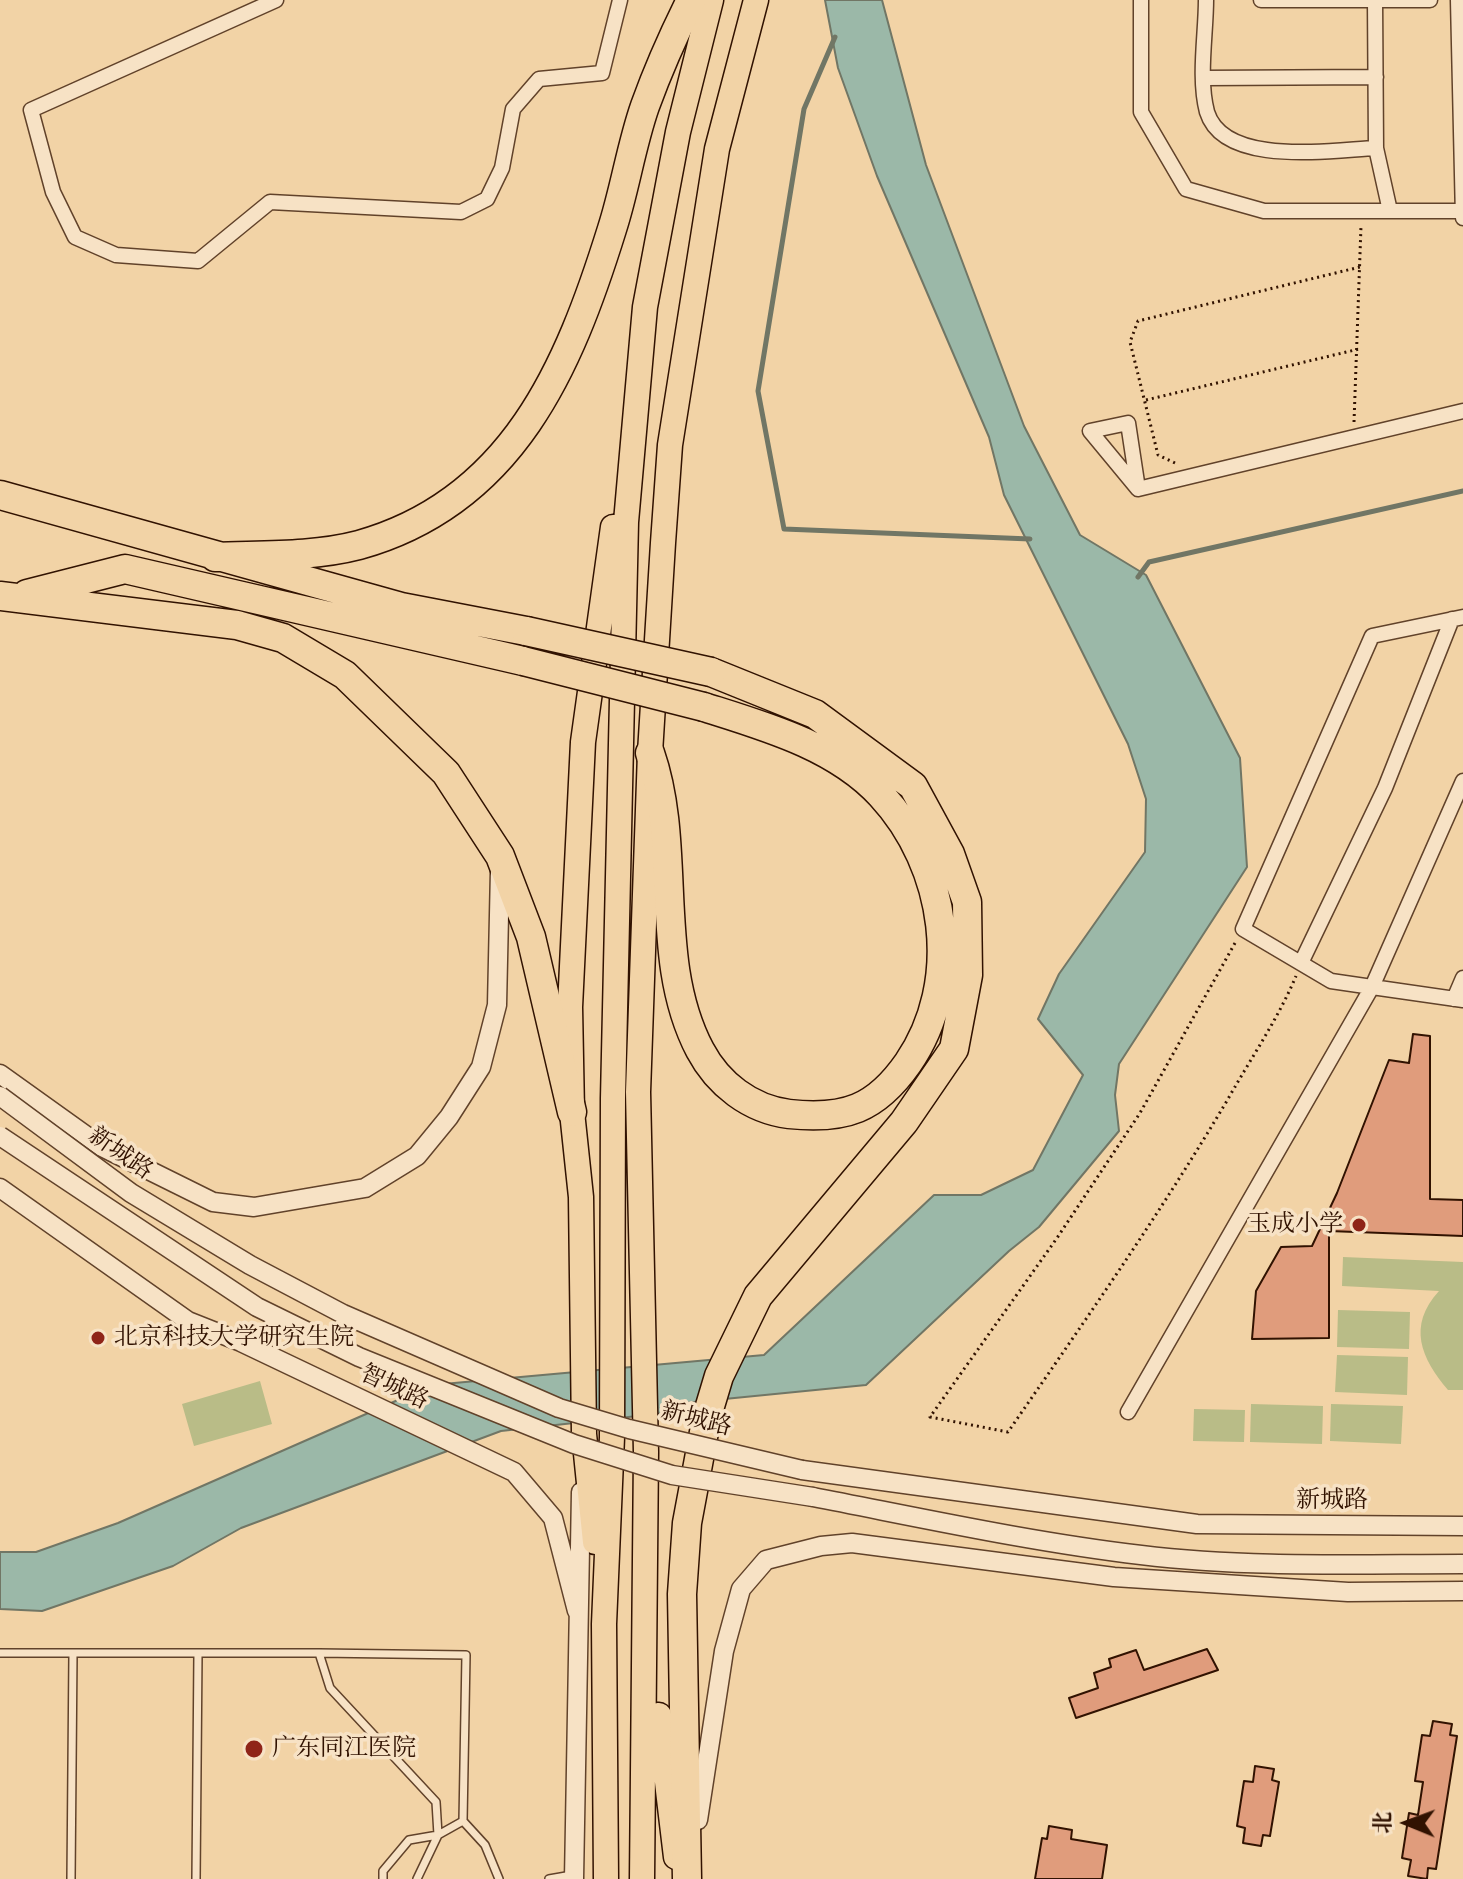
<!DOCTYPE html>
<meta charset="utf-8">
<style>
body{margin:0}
#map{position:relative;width:1463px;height:1879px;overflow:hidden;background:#f2d3a6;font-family:"IM FELL Great Primer","Noto Serif SC",serif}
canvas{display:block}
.north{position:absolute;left:1367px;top:1783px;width:80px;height:80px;-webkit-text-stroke:6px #f7e2c5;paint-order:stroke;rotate:271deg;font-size:22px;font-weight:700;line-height:32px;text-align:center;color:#311201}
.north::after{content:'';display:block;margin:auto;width:28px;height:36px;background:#311201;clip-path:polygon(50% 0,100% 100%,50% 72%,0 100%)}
</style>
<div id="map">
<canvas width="1463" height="1879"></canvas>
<div class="north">北</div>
</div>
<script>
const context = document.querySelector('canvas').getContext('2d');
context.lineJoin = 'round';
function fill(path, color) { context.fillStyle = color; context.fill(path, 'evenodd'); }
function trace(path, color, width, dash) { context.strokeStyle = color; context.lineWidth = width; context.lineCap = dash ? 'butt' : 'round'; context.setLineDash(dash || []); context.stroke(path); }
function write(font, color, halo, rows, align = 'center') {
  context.font = font + ' "IM FELL Great Primer","Noto Serif SC",serif'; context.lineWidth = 7; context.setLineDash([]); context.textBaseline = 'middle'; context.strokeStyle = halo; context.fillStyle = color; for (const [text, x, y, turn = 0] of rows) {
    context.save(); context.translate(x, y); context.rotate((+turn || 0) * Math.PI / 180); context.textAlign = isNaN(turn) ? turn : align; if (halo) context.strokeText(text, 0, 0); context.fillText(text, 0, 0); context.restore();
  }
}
fill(new Path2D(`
 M1343,1257l120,5v128h-15c-27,-32 -41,-64 -9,-99l-97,-5z
 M1338,1310l72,2 -1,37 -72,-2z
 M1337,1355l71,2 -1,38 -72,-3z
 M260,1381l12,43 -78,22 -12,-42z
 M1251,1404l72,2 -1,38 -72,-2z
 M1331,1404l72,2 -2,38 -71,-3z
 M1194,1409l51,1 -1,32 -51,-1z`), '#b9bc87');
const water = new Path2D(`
 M825,0h57l44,165 98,261 56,109 66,40 94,183 7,109 -128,197 -4,31 4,36 -80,96 -30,24 -143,134 -182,18 -19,10 -164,18 -260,97 -68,38 -131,45 -42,-2v-57h36l82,-29 314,-138 332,-30 170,-160h47l52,-25 50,-95 -45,-56 21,-45 86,-122 1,-53 -18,-55 -124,-249 -15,-58 -112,-261 -39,-108z`);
fill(water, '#9bb8a8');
trace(water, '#717665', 2);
trace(new Path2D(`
 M835,37l-31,72 -46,282 26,138 246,10
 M1138,577l11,-15 314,-71`), '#717665', 5);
const building = new Path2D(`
 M1413,1034l17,2v163l33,1v36l-134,-5v107l-77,1 4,-48 25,-44 31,-1 25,-53 52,-133 20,3z
 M1207,1649l11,21 -142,48 -7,-20 29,-10 -4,-15 17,-6 -2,-8 27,-9 8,20z
 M1433,1721l19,3 -2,11 7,1 -21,133 -8,-1 -1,11 -19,-3 3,-16 -9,-2 7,-45 9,2 5,-33 -8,-1 7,-46 8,1z
 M1255,1766l19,3 -2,11 7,2 -9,54 -7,-1 -2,11 -18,-3 2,-15 -8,-2 7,-45 9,1z
 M1049,1826l23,4 -1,9 36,6 -5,34h-67l7,-41 5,1z`);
fill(building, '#e09c7c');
trace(building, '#311201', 2);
const service = new Path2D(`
 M0,1653h319l11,35 106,114 2,33 -21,44
 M319,1653l147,2 -3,166
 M71,1879l2,-226
 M196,1879l2,-226
 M383,1879v-8l26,-31 29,-5 25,-14 22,24 14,34
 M549,1879l23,-4`);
const minor = new Path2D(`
 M276,0l-245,110 22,82 22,45 41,18 82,6 72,-59 191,10 26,-13 15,-31 11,-59 26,-30 63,-6 18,-73
 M1141,0v112l45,77 78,22h199
 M1206,0c0,34 -8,78 1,112 17,55 123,38 169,36
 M1261,0h169
 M1375,0l1,148 14,63
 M1458,0l5,218
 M1205,78l171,-1
 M1128,423l10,66 -48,-58z
 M1138,489l325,-78
 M1463,617l-91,19 -129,293 88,52 41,6 91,-206
 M1301,963l84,-175 67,-169
 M1454,999l9,-21
 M1128,1412l244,-425 91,13`);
const tertiary = new Path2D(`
 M0,1074l102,73 111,55 41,5 111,-19 52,-32 32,-39 32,-50 16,-62 3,-135
 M0,1188l188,133 53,21 273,130 39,46 24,93
 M802,1470l395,54 266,2
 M813,1497c109,21 218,45 328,58 107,13 215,9 322,9
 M698,1820l26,-169 17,-62 25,-29 55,-14 31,-3 262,34 234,15 115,-1
 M574,1879l7,-387`);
const primary = new Path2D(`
 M595,1542l-11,-108 -3,-237 -9,-85 -2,-105 13,-265 30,-215
 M659,1715l17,142
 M606,1879l-2,-255 8,-187 1,-339 13,-576 19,-215 33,-175 33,-132
 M642,1879l4,-427 -8,-360 12,-339 13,-210 7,-98 47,-296 39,-149`);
const motorway = new Path2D(`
 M0,495l401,112 125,24
 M215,557c47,-2 98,0 144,-12 154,-43 210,-178 253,-316 13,-40 19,-83 33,-123 13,-36 29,-72 46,-106
 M27,594l98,-25 398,92
 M0,596l237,29 46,13 62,37 101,98 54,83 31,81 41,175
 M650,753c33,95 2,206 50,297 18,34 50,59 89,64 56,6 87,-5 119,-51 56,-81 39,-197 -27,-268 -45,-49 -117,-69 -177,-88
 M687,1879l-5,-285 5,-71 20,-107 12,-40 39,-80 146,-174 50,-73 14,-74 -1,-73 -17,-48 -37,-68 -98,-72 -104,-42`);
trace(service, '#61422a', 10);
trace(minor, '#61422a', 17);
trace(tertiary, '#61422a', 21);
trace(primary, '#311201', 27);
trace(motorway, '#311201', 31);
trace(new Path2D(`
 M1146,400l213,-51
 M1354,422l7,-196
 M1175,463l-17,-8 -28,-113 8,-21 222,-54
 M1235,943l-95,170 -83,125 -127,179 78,15c76,-110 152,-218 220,-333 23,-41 50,-80 68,-123`), '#311201', 3, [2, 4]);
trace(service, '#f7e2c5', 7);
trace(minor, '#f7e2c5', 14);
trace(tertiary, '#f7e2c5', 18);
trace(primary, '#f2d3a6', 24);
trace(motorway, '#f2d3a6', 28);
const tertiaryBridge = new Path2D(`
 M0,1096l131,97 119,72 93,49 216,94 70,21 173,41
 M0,1136l257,171 102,50 215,87 98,31 141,22`);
const motorwayBridge = new Path2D(`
 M526,631l185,41
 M523,661l181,46`);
trace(tertiaryBridge, '#61422a', 21, []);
trace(motorwayBridge, '#311201', 31, []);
trace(tertiaryBridge, '#f7e2c5', 18);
trace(motorwayBridge, '#f2d3a6', 28);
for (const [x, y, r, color] of [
 [1359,1225,8,"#8f2418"],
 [98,1338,8,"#8f2418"],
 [254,1749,10,"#8f2418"]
]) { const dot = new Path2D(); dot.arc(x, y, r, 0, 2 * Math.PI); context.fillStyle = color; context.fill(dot); trace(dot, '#f7e2c5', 3); }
write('24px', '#311201', '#f7e2c5', [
 ["新城路",120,1154,35],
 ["智城路",394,1388,25],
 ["新城路",696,1420,14],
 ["新城路",1332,1501]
]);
write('24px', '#311201', '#f7e2c5', [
 ["玉成小学",1343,1225,"right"],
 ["北京科技大学研究生院",114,1338],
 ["广东同江医院",272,1749]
], 'left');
</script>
